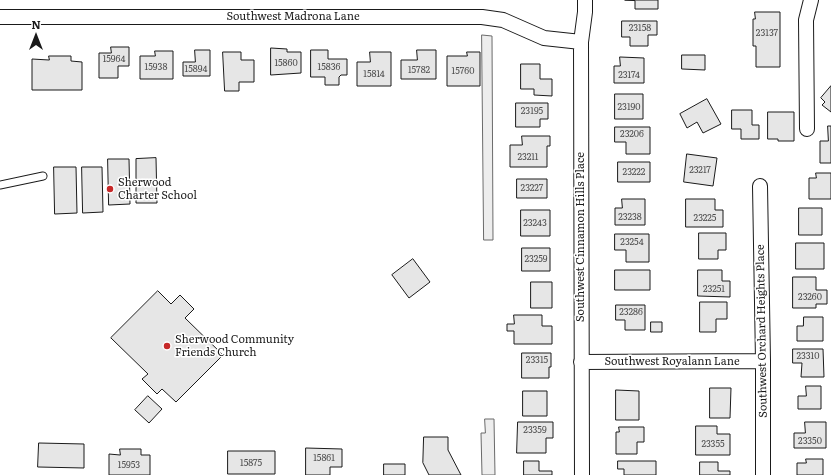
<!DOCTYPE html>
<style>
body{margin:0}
#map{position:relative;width:831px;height:475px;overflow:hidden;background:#fff;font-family:Literata,serif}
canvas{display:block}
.north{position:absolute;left:16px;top:16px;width:40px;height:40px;-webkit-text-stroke:3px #fff;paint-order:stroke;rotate:0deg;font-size:11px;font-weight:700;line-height:16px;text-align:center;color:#1a1a1a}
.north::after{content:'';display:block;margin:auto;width:14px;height:18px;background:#1a1a1a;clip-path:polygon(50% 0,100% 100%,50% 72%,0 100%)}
</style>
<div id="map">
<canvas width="831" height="475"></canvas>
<div class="north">N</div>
</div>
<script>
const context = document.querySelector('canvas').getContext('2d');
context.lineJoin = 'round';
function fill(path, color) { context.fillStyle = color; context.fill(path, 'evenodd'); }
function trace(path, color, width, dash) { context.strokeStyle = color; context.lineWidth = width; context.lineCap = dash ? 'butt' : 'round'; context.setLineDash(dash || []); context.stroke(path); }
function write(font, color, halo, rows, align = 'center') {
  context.font = font + ' Literata,serif'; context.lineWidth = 3; context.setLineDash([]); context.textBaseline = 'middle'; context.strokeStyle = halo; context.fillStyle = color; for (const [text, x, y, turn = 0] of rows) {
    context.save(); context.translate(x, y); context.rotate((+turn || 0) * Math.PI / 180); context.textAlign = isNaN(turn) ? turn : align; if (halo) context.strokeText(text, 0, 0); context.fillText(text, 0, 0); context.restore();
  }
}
const built = new Path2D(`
 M482,35l10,1 1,204h-9z
 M485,419h9l1,56h-13l-1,-42h4z`);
fill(built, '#ededed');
trace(built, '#6a6a6a', 1);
const building = new Path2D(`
 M625,0h33v9h-23v-8z
 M755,12h25v55h-24v-21h-3v-27h2z
 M622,21h35v14h-9v11h-18v-9h-8z
 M111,47h18v19h-11v12h-19v-25h12z
 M271,48l16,1v3h14v21l-30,2z
 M195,50h15v26h-27v-14h12z
 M311,50h17v9h19v16h-6l-2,2v8h-14v-8h-14z
 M417,50h19v29h-35v-19h16z
 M155,51h18v28h-33v-23h15z
 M223,52h18v8h13v22h-15v9h-14z
 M370,52h21v34h-34v-24h13z
 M467,52h13v34h-33v-30h20z
 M682,55h23v15l-23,-1z
 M49,56h22v5l11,1v28h-50v-31l17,1z
 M620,57l24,1v25h-30v-17h6z
 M521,64h19v15h12v17l-18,-1v-6h-13z
 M831,86v26l-9,-7 3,-3 -4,-4z
 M615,94h28v25h-28z
 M707,99l14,25 -18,9 -6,-11 -10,6 -7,-14z
 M516,103h32v16h-8v8h-24z
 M732,110h20v15h7v14h-18v-10h-9z
 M768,112h26v29h-16v-2h-10z
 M828,126h3v37h-11v-22h8z
 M615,127h35v27h-24v-12h-11z
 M522,136h28v10h-3v21h-37v-22h12z
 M687,154l30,4 -4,28 -29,-4z
 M156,158l1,45h-21v-44z
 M108,159h21l1,45 -21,1z
 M618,162h32v20h-32z
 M54,167h22l1,46 -22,1z
 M82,167h20l1,45 -20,1z
 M816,173h15v26h-22v-21h7z
 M517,179h30v19h-30z
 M622,199h23v26h-30v-17h7z
 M686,199h29v11h8v17h-37z
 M799,208h23v27h-23z
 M521,210h29v26h-29z
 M699,233h27v17h-8v9h-19z
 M615,234h34v28h-23v-12h-11z
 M796,243h28v26h-28z
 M522,248h28v23h-28z
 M413,259l17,23 -21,16 -17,-23z
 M615,270h35v20h-35z
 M698,270h24v11h8v16l-32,-1z
 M793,277h23v13h11v14h-11v4h-23z
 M531,282h21v26h-21z
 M158,291l13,13 9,-9 14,14 -9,9 38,37 -47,47 -14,-13 -5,5 -15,-15 6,-5 -37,-36z
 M700,302h27v17h-11v13h-16z
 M616,305h29v25h-20v-10h-9z
 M514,315h28v11h10v18h-38v-13h-7v-7h7z
 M804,317h19v24h-26v-15h6z
 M651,322h11v10h-11z
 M793,349h30l1,28h-23l1,-14h-9z
 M522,353h29v14h-2v11h-27z
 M806,386h15v23h-23v-13h8z
 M710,388h21l-1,30h-20z
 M616,390l23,1v29h-23z
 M523,391h24v25h-24z
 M148,396l14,13 -13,14 -14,-13z
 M518,422h35v16h-7v15h-29z
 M805,422h21v26h-32v-15h11z
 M696,426h21v8h13v21h-34z
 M619,427h25v15h-7v12h-21v-22h3z
 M424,437h24v13l13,25h-32l-6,-12z
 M39,443l45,1v24l-46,-1z
 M306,448l36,1v18h-12v8h-24z
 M120,449h21v6h9v20h-41v-21l11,1z
 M228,451h47v23h-47z
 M806,459h17v16h-26v-12h9z
 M524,461h15v10h13v4h-28z
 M618,461h38v14h-32v-6h-6z
 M700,462h18v9h12v4h-30z
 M384,464h21v11h-21z`);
fill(building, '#e6e6e6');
trace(building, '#1a1a1a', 1);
const service = new Path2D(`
 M0,185l43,-9`);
const minor = new Path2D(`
 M0,17h482l21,3 41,18 37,4
 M807,129l-1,-109 5,-20
 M760,186l3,175v114
 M581,362l182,-1
 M582,475l-1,-433 4,-30v-12`);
trace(service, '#1a1a1a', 9);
trace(minor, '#1a1a1a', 16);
trace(service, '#fff', 7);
trace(minor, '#fff', 14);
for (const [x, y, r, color] of [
 [110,189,4,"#c62828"],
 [167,346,4,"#c62828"]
]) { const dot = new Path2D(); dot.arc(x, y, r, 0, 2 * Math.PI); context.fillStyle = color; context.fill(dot); trace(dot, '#fff', 1.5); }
write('9px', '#4d4d4d', null, [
 ["23158",640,28],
 ["23137",767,33],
 ["15964",114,59],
 ["15860",286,63],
 ["15938",156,67],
 ["15836",329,67],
 ["15894",196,69],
 ["15782",419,70],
 ["15760",463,71],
 ["15814",374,74],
 ["23174",629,75],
 ["23190",629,107],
 ["23195",532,111],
 ["23206",632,134],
 ["23211",528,157],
 ["23217",700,170],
 ["23222",634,172],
 ["23227",532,188],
 ["23238",630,217],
 ["23225",705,218],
 ["23243",535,223],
 ["23254",632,242],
 ["23259",536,259],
 ["23251",714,289],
 ["23260",810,297],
 ["23286",631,312],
 ["23310",808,356],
 ["23315",537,360],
 ["23359",535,430],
 ["23350",810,441],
 ["23355",713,444],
 ["15861",324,458],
 ["15875",251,463],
 ["15953",129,465]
]);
write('11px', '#1a1a1a', '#fff', [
 ["Southwest Madrona Lane",293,17],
 ["Southwest Cinnamon Hills Place",581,237,-90],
 ["Southwest Orchard Heights Place",762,331,-91],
 ["Southwest Royalann Lane",672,362]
]);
write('11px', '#1a1a1a', '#fff', [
 ["Sherwood",118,183],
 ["Charter School",118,196],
 ["Sherwood Community",175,340],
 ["Friends Church",175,353]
], 'left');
</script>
